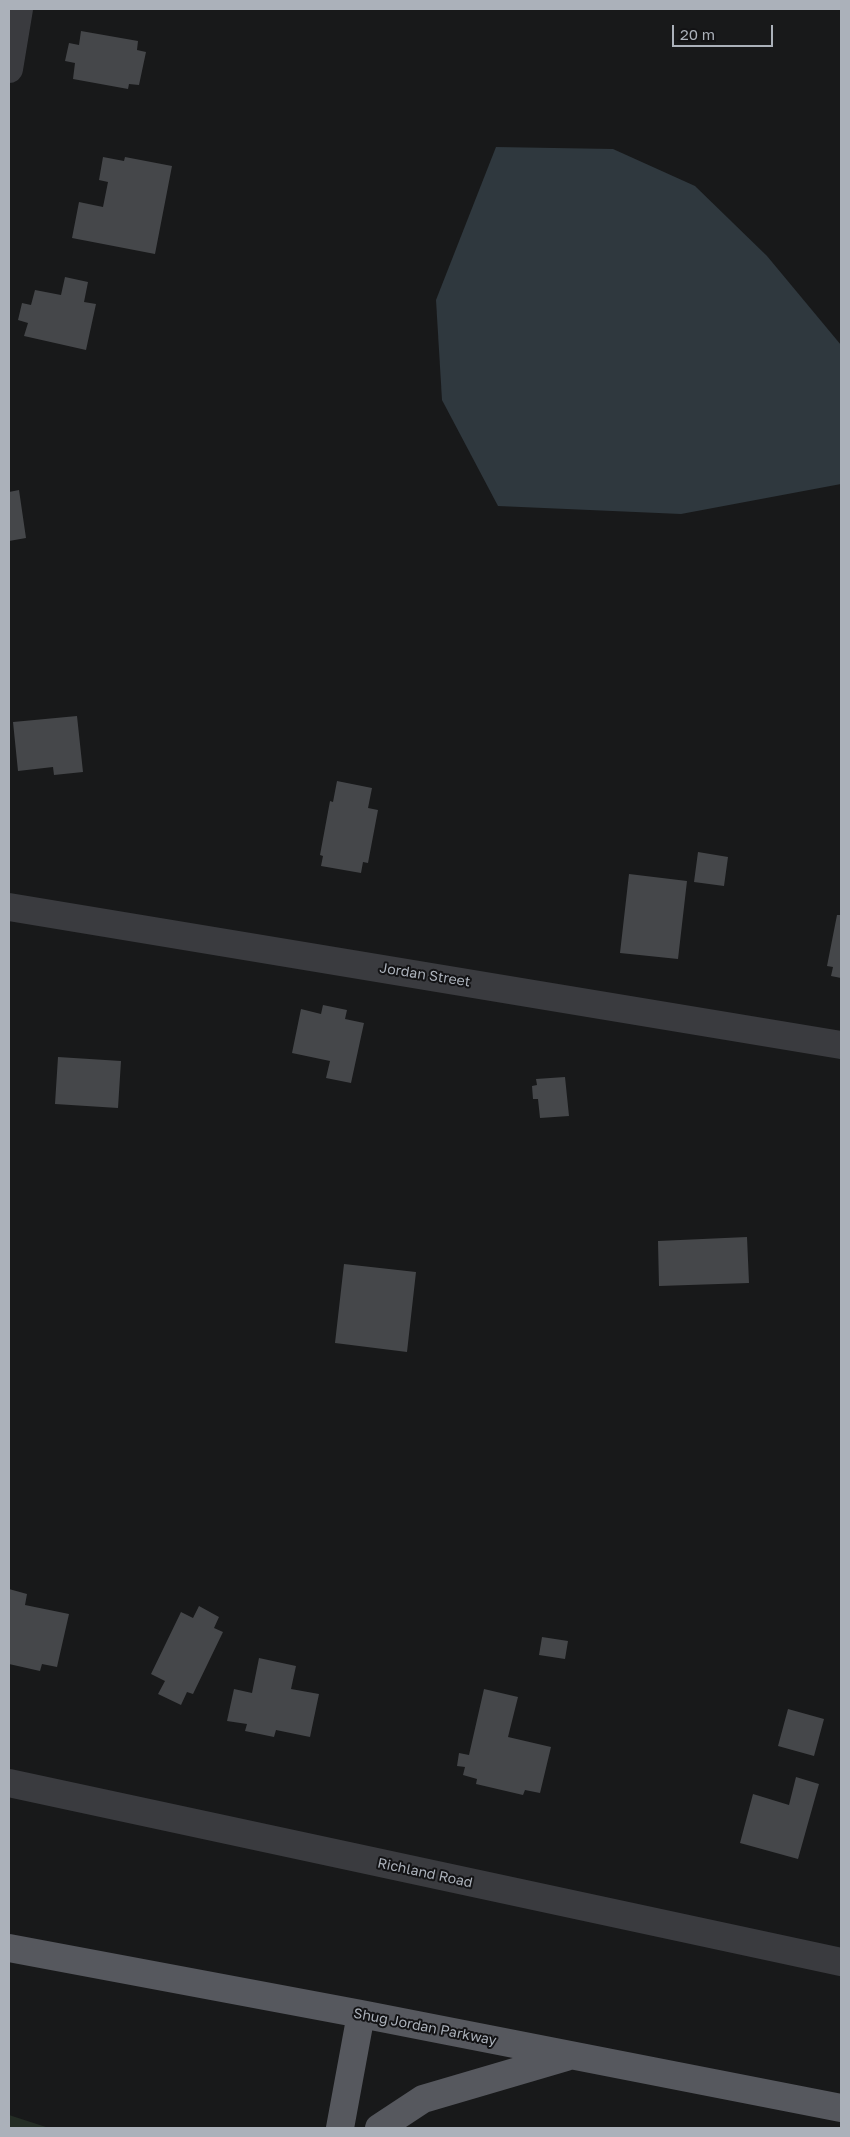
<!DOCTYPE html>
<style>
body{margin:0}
#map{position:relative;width:850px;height:2137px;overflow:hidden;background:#18191a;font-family:"Golos Text",sans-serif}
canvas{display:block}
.frame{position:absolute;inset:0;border:10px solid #abb1ba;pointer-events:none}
.scale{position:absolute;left:672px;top:25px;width:101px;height:22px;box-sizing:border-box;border:2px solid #abb1ba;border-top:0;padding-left:6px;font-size:15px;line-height:18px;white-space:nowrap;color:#abb1ba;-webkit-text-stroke:4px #131315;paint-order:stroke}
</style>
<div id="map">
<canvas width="850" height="2137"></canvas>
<div class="frame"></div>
<div class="scale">20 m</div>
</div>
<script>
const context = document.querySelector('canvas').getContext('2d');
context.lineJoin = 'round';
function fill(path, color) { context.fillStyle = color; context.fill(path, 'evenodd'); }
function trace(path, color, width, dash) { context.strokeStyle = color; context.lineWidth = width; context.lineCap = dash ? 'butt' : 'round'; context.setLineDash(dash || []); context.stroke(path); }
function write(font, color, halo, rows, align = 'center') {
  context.font = font + ' "Golos Text",sans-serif'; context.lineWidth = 4; context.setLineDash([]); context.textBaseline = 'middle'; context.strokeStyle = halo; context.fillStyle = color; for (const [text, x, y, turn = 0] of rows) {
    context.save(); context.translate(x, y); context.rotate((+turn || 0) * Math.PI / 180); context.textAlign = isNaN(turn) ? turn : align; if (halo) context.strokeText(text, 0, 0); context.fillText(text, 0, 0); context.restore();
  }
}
fill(new Path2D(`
 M9,2115l40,13h-40z`), '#242d25');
fill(new Path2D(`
 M496,147l117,2 82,37 72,70 74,89v139l-160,30 -183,-8 -56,-106 -6,-100z`), '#2f383e');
fill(new Path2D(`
 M81,31l57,10 -1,9 9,2 -7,33 -10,-1 -1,5 -55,-10 2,-16 -10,-2 4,-18 10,2z
 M103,157l21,4 1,-4 47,9 -17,88 -83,-16 7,-36 24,5 5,-25 -9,-2z
 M65,277l23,5 -4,20 12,2 -10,46 -62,-14 4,-13 -10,-3 4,-17 9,2 4,-15 26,5z
 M19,490l7,48 -17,3v-49z
 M77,716l6,56 -29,3 -1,-8 -35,4 -5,-49z
 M337,781l35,7 -4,20 10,2 -10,53 -5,-1 -2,11 -40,-7 2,-10 -3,-1 10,-54 3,1z
 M698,852l30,5 -4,29 -30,-4z
 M629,874l58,7 -9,78 -58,-6z
 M837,915h4v63l-10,-2 2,-9 -6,-1z
 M323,1005l24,5 -2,9 19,4 -13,60 -25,-5 4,-17 -38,-8 9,-44 20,5z
 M58,1057l63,4 -3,47 -63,-4z
 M565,1077l4,39 -29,2 -2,-19h-5l-1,-13 5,-1 -1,-6z
 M747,1237l2,46 -90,3 -1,-45z
 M344,1264l72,8 -9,80 -72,-9z
 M9,1589l18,5 -2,11 44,9 -12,53 -15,-3 -2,7 -31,-7z
 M199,1606l20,11 -5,11 9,4 -30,62 -6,-2 -6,13 -23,-11 7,-13 -14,-7 30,-62 12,6z
 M542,1637l26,4 -3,18 -26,-4z
 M259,1658l37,8 -5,23 28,5 -9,43 -34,-7 -2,7 -29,-6 2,-7 -20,-3 7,-32 18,4z
 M484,1689l34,8 -10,40 43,10 -11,46 -15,-3 -2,5 -47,-11 1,-5 -14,-4 2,-8 -8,-1 2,-13 10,2z
 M788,1709l36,10 -10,37 -36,-10z
 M796,1777l23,7 -21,75 -58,-16 13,-49 36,11z`), '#45474a');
trace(new Path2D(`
 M9,69l10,-60
 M9,907l832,138
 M9,1783l832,179`), '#3a3b3f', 28);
trace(new Path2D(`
 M9,1948l352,66 480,94
 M340,2128l21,-114
 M379,2128l44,-29 143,-42`), '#56585e', 28);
write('14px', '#abb1ba', '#131315', [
 ["Jordan Street",425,975,9],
 ["Richland Road",425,1873,12],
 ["Shug Jordan Parkway",425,2027,11]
]);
</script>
